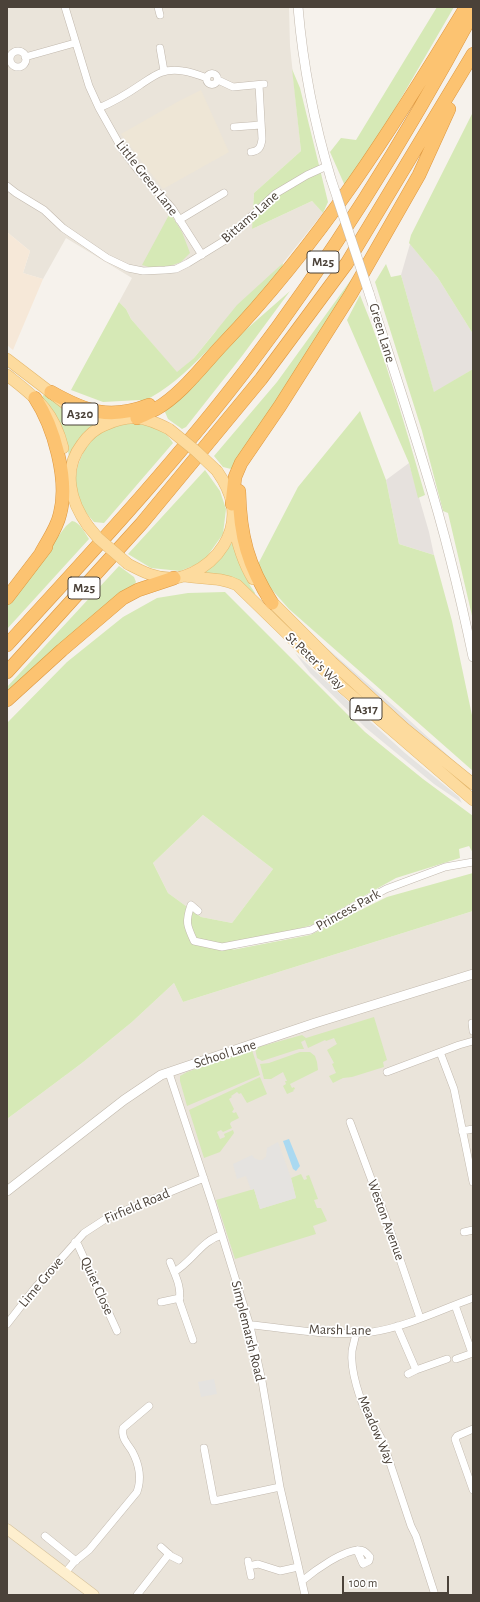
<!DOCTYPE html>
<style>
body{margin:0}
#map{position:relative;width:480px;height:1602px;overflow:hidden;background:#f6f2ec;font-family:"Alegreya Sans",sans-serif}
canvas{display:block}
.frame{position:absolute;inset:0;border:8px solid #4b4239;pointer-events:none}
.scale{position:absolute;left:342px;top:1576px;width:107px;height:18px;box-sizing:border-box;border:2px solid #4b4239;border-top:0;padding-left:5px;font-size:12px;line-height:14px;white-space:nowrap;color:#4b4239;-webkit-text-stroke:3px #fff;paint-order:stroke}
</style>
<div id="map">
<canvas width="480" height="1602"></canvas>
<div class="frame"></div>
<div class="scale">100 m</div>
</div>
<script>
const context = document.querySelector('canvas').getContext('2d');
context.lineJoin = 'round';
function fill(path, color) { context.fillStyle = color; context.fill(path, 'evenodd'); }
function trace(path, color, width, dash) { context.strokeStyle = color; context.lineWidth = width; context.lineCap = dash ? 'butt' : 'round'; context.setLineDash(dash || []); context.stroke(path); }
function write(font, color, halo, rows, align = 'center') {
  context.font = font + ' "Alegreya Sans",sans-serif'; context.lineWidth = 3.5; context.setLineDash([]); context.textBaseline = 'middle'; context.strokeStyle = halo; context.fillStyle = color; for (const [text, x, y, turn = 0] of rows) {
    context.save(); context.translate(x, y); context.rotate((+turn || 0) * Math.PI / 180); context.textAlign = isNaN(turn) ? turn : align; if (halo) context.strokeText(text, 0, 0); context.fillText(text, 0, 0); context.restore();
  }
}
fill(new Path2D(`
 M7,7h282l1,39 11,105 -47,42 -2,36 60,-28 11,12 -40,50 -69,70 -20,25 -17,15 -46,-54 -5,-10 -7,-7 13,-24 -66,-40 -23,41 -20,-6 7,-22 -23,-19z
 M203,815l70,54 -41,54 -31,-6 -33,-24 -15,-30z
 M473,911v684h-466v-476l75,-56 50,-41 42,-39 9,19z`), '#eae4da');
fill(new Path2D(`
 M7,232l23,19 -7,22 20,6 -30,71 -6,-5z`), '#f6e8d8');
fill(new Path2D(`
 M410,244l28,34 35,56v35l-39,24 -33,-118z
 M409,463l20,69 5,23 -35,-11 -13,-64z`), '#e6e1dd');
fill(new Path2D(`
 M201,90l28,62 -66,37 -42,-55 58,-33z`), '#eee6d6');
fill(new Path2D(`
 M437,7h17l-87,150 -22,29 -15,-34 11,-14 15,2z
 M292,69l8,19 28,114 -5,11 -11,-12 -60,28 2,-36 47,-42z
 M473,112v222l-35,-56 -29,-35 2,-8z
 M170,213l12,19 8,21 -9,9 -22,8 -17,-5z
 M283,263l-1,6c-25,29 -49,58 -77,84 -19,19 -38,37 -63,49l-2,-2 -37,2 -32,-12 48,-88 7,7 5,10 46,53 17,-14 43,-53z
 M386,264l5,13 10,-2 33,117 39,-23v251l-25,-107 -5,-2 -21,-80 -47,-149z
 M353,277l-12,25 -105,161 -5,6 -8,-2 -9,-11 63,-74z
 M290,291l-48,65 -56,71 -4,2 -14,-10 -3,-7 68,-71z
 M360,295c26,63 46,134 65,200l-7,3 -9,-35 -62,-143z
 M45,393l53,29 -27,35h-2c-3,-24 -12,-42 -27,-60z
 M360,411l26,69 13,64 35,11 18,66 21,99v51l-184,-162 -23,-26 -10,-15 42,-81z
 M128,423c18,1 35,3 45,20l-69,80 -10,-1c-5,-6 -11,-12 -14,-20 -12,-27 3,-63 30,-75 5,-2 12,-3 18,-4z
 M205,470l15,21 6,18 -3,25 -20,28 -23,9 -29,-3 -23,-14z
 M72,521c8,1 13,12 17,18l-82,90v-25l59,-78z
 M232,542c6,19 12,35 23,51l-1,3c-19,-17 -24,-23 -51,-22 12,-10 22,-18 29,-32z
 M119,566l15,11 2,5 -3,4 -126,107v-6z
 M225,592l140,140 58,47 50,37v37l-4,-7 -10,3 1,9 -64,20 -84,47 -62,17 -18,8 78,-15 77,-38 86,-24v38l-290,91 -9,-19 -42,39 -50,41 -75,56v-396l60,-61 56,-45 34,-19 31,-5zM203,815l70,54 -41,54 -31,-6 -33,-24 -15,-30z
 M374,1017l13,43 -4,2 1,5 -32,10 -9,1 -10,5 -4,-7 7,-3 -4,-9 2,-1 -7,-13 10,-6 -3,-6 -8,3 -1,-1 -17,8 -3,-8 -4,2 3,7h-5l-37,12 -5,-3 -2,-10 47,-13 4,3z
 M252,1050l8,25 -73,31 -7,-25v-5l7,-4z
 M300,1052h10l5,4 2,6 1,8 -28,14 2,4 2,-1 1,2 -2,1 1,1 -7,3 -4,-8 3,-2 -1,-3h2l-4,-9 -12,7h-7l-4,-15 9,-1z
 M260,1077l7,17 -20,9 -6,-10 -2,1 -2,-2 -6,4 1,1 -3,2 5,10 -2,3 2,1 2,-1 3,6 -8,4 -1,2 2,4 -9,4 -2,-2 -4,2 3,7 5,-2 -1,-3 9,-4 1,3 -14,19 -16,6 -15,-48z
 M301,1174l3,6 3,-1 -1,-3 3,-1 9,24 -4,1 3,8h4l6,13 -14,5 3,8 -81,25 -19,-59 38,-11 6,20 36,-11 -5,-20z`), '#d6e9b6');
fill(new Path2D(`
 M305,629l93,81 66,60 -9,-3 -34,-27z
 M295,653l110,100 54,44 3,6 -28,-19 -68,-56 -56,-55z
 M278,1142l13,36 5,20 -36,11 -6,-20 -3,1 -5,-14 -9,3 -4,-15 19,-9 2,3 5,2h3l4,-3 1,-9z
 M214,1379l3,15 -16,3 -3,-15z`), '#e5e3e0');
fill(new Path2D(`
 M289,1139l11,27 -4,5 -3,-2 -10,-28z`), '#aad9f1');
const minor = new Path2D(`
 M65,7l24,79 10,22 23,41 15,20 35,39 30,47
 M158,7l2,8
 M160,48l4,23
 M10 59a8 8 0 1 1 16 0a8 8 0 1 1-16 0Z
 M25,57l50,-14
 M206.5 79a5.5 5.5 0 1 1 11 0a5.5 5.5 0 1 1-11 0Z
 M218,80l15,7 31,-3
 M99,108c14,-6 28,-14 41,-23 15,-10 23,-17 43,-14 8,1 16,4 24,7
 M234,127l27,-2
 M251,152c8,-1 10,-5 11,-13l-3,-54
 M7,186l9,7 28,17 19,18 44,30 21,10 15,3 22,-1 11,-1 12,-6 39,-24 48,-45 32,-19 20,-9
 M179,220l45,-27
 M198,911l-7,-6c-6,17 -4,21 3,36l28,6 89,-17 75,-41 59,-22 28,-5
 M472,1023l1,8
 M440,1052l14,37 19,93
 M387,1072l72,-27 14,-4
 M169,1073l43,130 38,123 12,55 18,106 25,108
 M350,1122l39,105 31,91
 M462,1131l11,-2
 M464,1232l9,-2
 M75,1242l3,3 39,86
 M170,1262c5,13 12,25 9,38l14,40
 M174,1272c18,-10 28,-32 48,-37
 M161,1302l19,-4
 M455,1305l17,48
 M7,1324l28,-36 49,-55 23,-15 97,-40
 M250,1326l3,-1c38,4 81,12 119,7 34,-5 68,-22 101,-34
 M397,1326l19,44 31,-11
 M356,1333c-1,6 -3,12 -4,18 -2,19 8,50 17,67 5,8 10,15 14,24l28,84 5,10 19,59
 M456,1359l17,-6
 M408,1374l8,-4
 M473,1429l-16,7 -2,3 18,51
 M204,1448l10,53 66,-14
 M45,1536l31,25
 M161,1547l10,9 8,4
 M248,1561l3,15
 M249,1566l9,-2 22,7 18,-4
 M65,1573l9,-11 15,-12 48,-58c5,-14 2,-28 -5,-41 -5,-8 -11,-13 -9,-23l26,-22
 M302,1581c12,-10 42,-32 58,-31 5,0 7,4 10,7l-1,4 -6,3 -6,-14
 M137,1595l32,-41`);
const tertiary = new Path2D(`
 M298,7c5,59 16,116 33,172
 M369,293c19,59 39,119 57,179 19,61 34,123 47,185
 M7,1191l117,-91 37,-25 154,-52 158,-49`);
const secondary = new Path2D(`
 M7,1529l87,66`);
const primary = new Path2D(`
 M7,359l68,52 15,7 22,3
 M7,375c29,23 47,35 56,73
 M233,522c4,21 9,39 20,57
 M88,526c-18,-25 -26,-56 -6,-82 6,-9 13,-15 23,-19 11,-5 21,-8 33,-7 11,1 21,6 31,11
 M128,564c15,8 29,15 46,14 7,0 12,-3 18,-5 26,-12 45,-39 40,-69 -2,-12 -8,-23 -15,-33
 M185,576c17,3 36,1 52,9l106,103 130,112
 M267,597l65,65 72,66 69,56`);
const motorway = new Path2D(`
 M51,392c35,20 59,28 98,13
 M35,398c19,29 34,82 25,116 -3,14 -12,26 -19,39
 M137,418c6,-3 13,-6 19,-9 26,-15 47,-44 67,-65 97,-101 171,-218 243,-337
 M239,491c1,45 9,75 33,112
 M232,504l3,-27 6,-14 39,-57 71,-112 68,-119 30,-66
 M7,598l39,-51
 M7,645c83,-91 167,-181 241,-278 85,-112 159,-231 225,-354
 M7,672l135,-149 119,-144 86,-116 126,-209
 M7,700l55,-50 61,-52 15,-8 36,-12`);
trace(minor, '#c2b9ae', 8);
trace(tertiary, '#c2b9ae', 10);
trace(secondary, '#d5c29c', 11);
trace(primary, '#e4b76c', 12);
trace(motorway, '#dd973f', 14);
trace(minor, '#fff', 7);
trace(tertiary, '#fff', 9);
trace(secondary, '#feefce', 10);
trace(primary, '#fddb9e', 11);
trace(motorway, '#fcc371', 13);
const tertiaryBridge = new Path2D(`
 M331,179l38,114`);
const primaryBridge = new Path2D(`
 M169,429l27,22 21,20
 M88,526l10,12 30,26`);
trace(tertiaryBridge, '#c2b9ae', 10, []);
trace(primaryBridge, '#e4b76c', 12, []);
trace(tertiaryBridge, '#fff', 9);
trace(primaryBridge, '#fddb9e', 11);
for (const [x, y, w] of [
 [323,262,32],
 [80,414,36],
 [84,588,32],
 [366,709,32]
]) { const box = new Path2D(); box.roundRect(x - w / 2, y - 11, w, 22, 3); context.fillStyle = '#fff'; context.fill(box); trace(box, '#4b4239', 1); }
write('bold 13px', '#4b4239', null, [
 ["M25",323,262],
 ["A320",80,414],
 ["M25",84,588],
 ["A317",366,709]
]);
write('14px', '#4b4239', '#fff', [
 ["Little Green Lane",147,178,52],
 ["Bittams Lane",250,217,-41],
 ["Green Lane",382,333,73],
 ["St Peter's Way",315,661,44],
 ["Princess Park",348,910,-29],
 ["School Lane",225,1054,-18],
 ["Firfield Road",137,1206,-23],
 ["Weston Avenue",386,1220,70],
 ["Lime Grove",41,1282,-50],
 ["Quiet Close",97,1286,66],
 ["Marsh Lane",340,1330,1],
 ["Simplemarsh Road",248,1331,76],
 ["Meadow Way",376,1430,67]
]);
</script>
